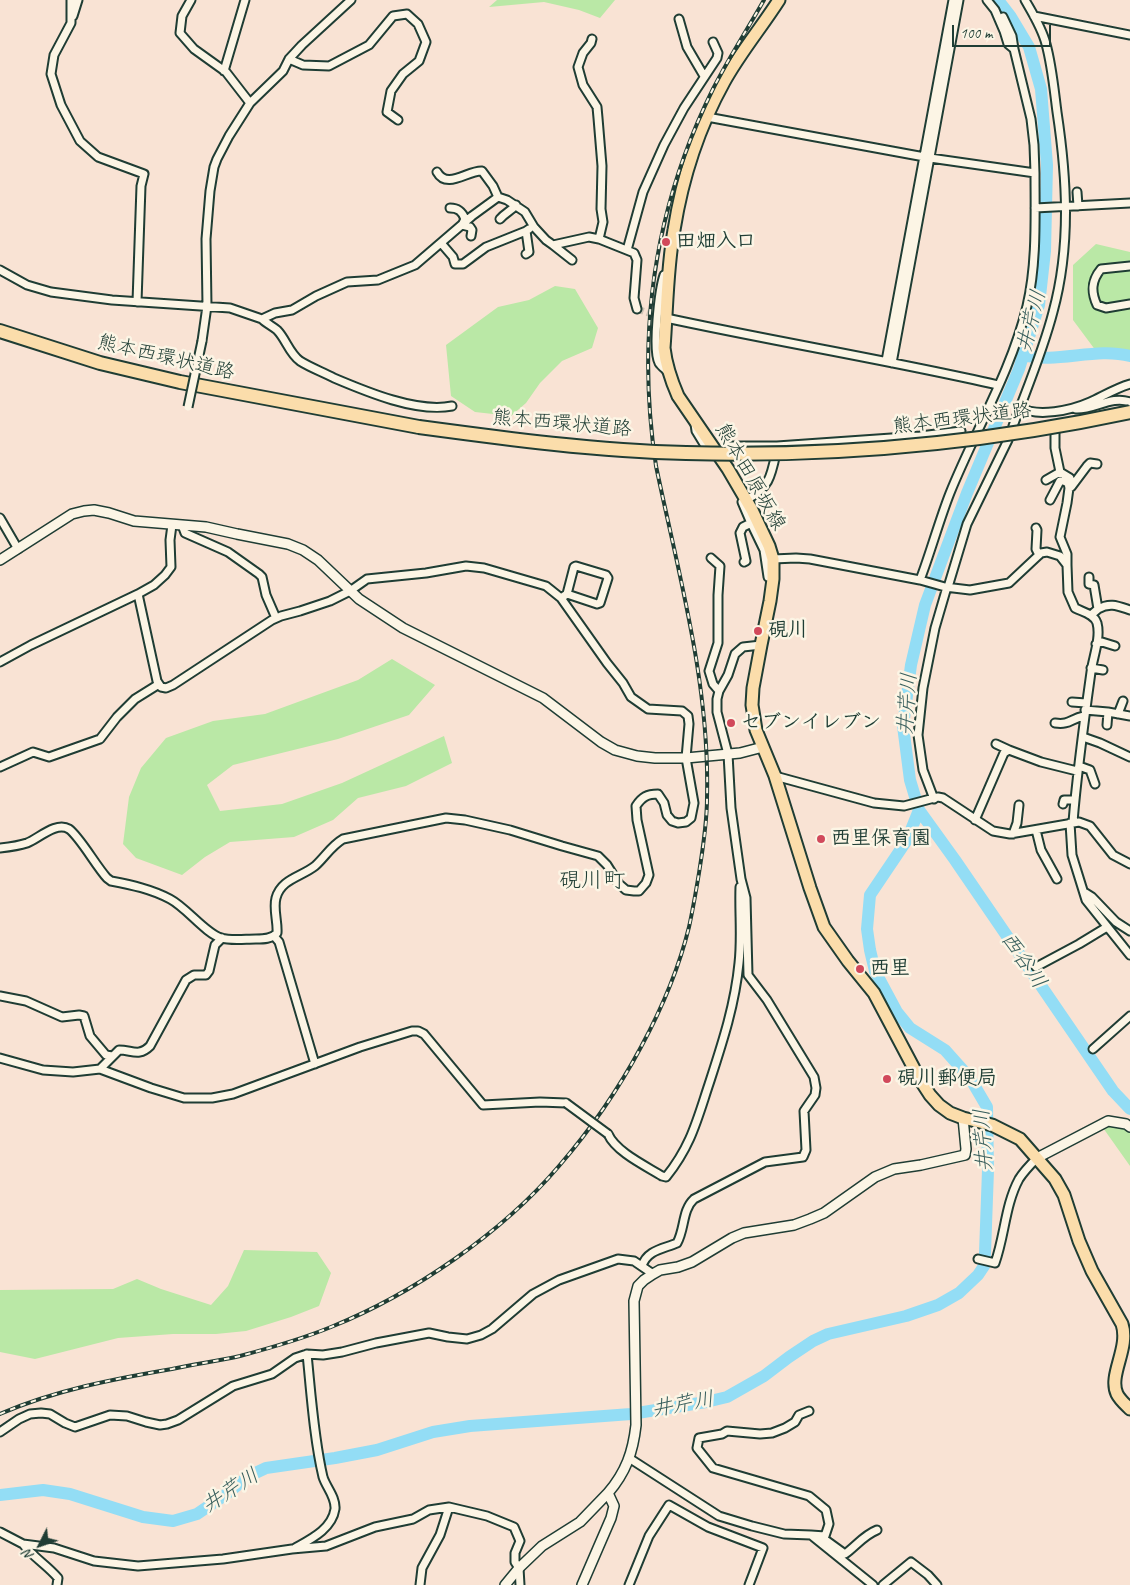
<!DOCTYPE html>
<meta charset="utf-8">
<style>
body{margin:0}
#map{position:relative;width:1130px;height:1585px;overflow:hidden;background:#f9e3d4;font-family:Caveat,sans-serif}
canvas{display:block}
.north{position:absolute;left:15px;top:1520px;width:50px;height:50px;-webkit-text-stroke:4px #fcf5e5;paint-order:stroke;rotate:229deg;font-size:14px;font-weight:700;line-height:20px;text-align:center;color:#1f3d34}
.north::after{content:'';display:block;margin:auto;width:18px;height:22px;background:#1f3d34;clip-path:polygon(50% 0,100% 100%,50% 72%,0 100%)}
.scale{position:absolute;left:952px;top:25px;width:99px;height:22px;box-sizing:border-box;border:2px solid #1f3d34;border-top:0;padding-left:6px;font-size:15px;line-height:18px;white-space:nowrap;color:#1f3d34;-webkit-text-stroke:4px #fcf5e5;paint-order:stroke}
</style>
<div id="map">
<canvas width="1130" height="1585"></canvas>
<div class="north">N</div>
<div class="scale">100 m</div>
</div>
<script>
const context = document.querySelector('canvas').getContext('2d');
context.lineJoin = 'round';
function fill(path, color) { context.fillStyle = color; context.fill(path, 'evenodd'); }
function trace(path, color, width, dash) { context.strokeStyle = color; context.lineWidth = width; context.lineCap = dash ? 'butt' : 'round'; context.setLineDash(dash || []); context.stroke(path); }
function write(font, color, halo, rows, align = 'center') {
  context.font = font + ' Caveat,"Klee One",sans-serif'; context.lineWidth = 5; context.setLineDash([]); context.textBaseline = 'middle'; context.strokeStyle = halo; context.fillStyle = color; for (const [text, x, y, turn = 0] of rows) {
    context.save(); context.translate(x, y); context.rotate((+turn || 0) * Math.PI / 180); context.textAlign = isNaN(turn) ? turn : align; if (halo) context.strokeText(text, 0, 0); context.fillText(text, 0, 0); context.restore();
  }
}
fill(new Path2D(`
 M497,0h118l-15,18 -21,-8 -35,-8 -55,5z
 M1096,244l34,8v101l-34,-2 -23,-31v-55z
 M555,286l20,3 23,39 -6,20 -30,13 -22,22 -14,20 -15,13 -36,-4 -24,-16 -5,-51 52,-38 31,-7z
 M392,659l43,26 -26,30 -71,24 -105,26 -26,20 13,26 62,-7 60,-21 102,-47 8,27 -46,23 -48,12 -25,22 -39,17 -64,5 -25,15 -23,18 -46,-17 -13,-14 6,-47 12,-29 25,-30 47,-17 52,-7 93,-34z
 M1112,1121l18,10v35l-29,-41z
 M244,1250l73,2 14,21 -12,33 -28,11 -45,14 -30,3h-43l-55,4 -83,21 -35,-7v-62l113,-1 24,-10 24,10 50,16 17,-19z`), '#bae8a6');
trace(new Path2D(`
 M1023,355c34,9 72,-8 107,1
 M919,810l36,50 158,231 17,18
 M0,1495l43,-5 27,4 73,23 30,4 24,-7 28,-19 24,-19 17,-8 69,-10 42,-8 56,-18 37,-6 161,-12 75,-12 21,-5 37,-21 25,-19 24,-16 15,-7 78,-18 32,-11 21,-12 19,-18 6,-9 1,-13 3,-83 -1,-63 -17,-29 -25,-28 -35,-22 -13,-16 -22,-41 -5,-21 -3,-21 3,-34 37,-55 12,-30 -9,-30 -7,-54 8,-61 14,-60 42,-112 52,-124 20,-64 6,-54 2,-86 -6,-76 -12,-42 -18,-30 -13,-17`), '#93ddf5', 12);
trace(new Path2D(`
 M637,309l20,7`), '#cdc2b4', 7, [7, 3.5]);
const minor = new Path2D(`
 M71,0v23l-17,32 -3,19 10,31 19,36 18,16 46,17 -3,12 -4,116
 M191,0l-9,16 -2,17 14,16 32,23 24,31
 M987,0l8,10 9,21 4,13 6,5 17,70 3,26 1,28
 M73,16l5,-16
 M1034,16l96,19
 M1003,17l9,19 2,13
 M679,19l8,28 17,29
 M592,39l-1,4 -8,10 -5,14 5,18 14,22 1,11 4,48 -1,43 2,13 -4,17
 M289,59l14,6 26,1 40,-21 24,-29 14,-2 11,10 8,18 -7,19 -16,13 -12,17 -4,21 11,8
 M224,71l21,-71
 M707,117l223,41 105,15c0,45 2,90 -8,133 -16,66 -52,125 -77,187 -11,28 -19,58 -30,87
 M437,172c10,18 31,-2 45,-1l11,15 5,11
 M1077,192l1,14
 M450,208c8,0 12,3 15,11l-3,6 8,2 2,3 -1,6
 M1035,208l95,-5
 M500,219c5,-6 11,-8 16,-14
 M441,243l12,14 2,7h8l23,-17 40,-16
 M553,245l19,15
 M627,250l16,-58 21,-47 20,-37 33,-50 1,-5 -5,-11
 M526,254l3,-2 -3,-21 3,-2
 M1130,266l-29,3c-10,12 -10,23 -4,36l9,3 24,-4
 M0,270l27,15 24,7 61,8 118,8 32,11 13,-6 17,-3 24,-14 31,-14 31,-2 37,-15 57,-49 26,-19 9,3 18,12 9,15 12,13 7,5 36,-8 10,2 35,14 3,7 -3,38 3,11
 M666,318c111,24 222,42 332,67
 M262,319c4,4 10,7 15,11 9,9 12,23 23,31 11,7 23,11 34,17 33,14 83,35 118,28
 M202,341l5,-35 -1,-67 4,-48 4,-24 3,-8 12,-23 21,-33 33,-32 6,-12 13,-14 49,-45
 M886,361l67,-361
 M892,363l67,-363
 M667,371c-2,-2 -6,-5 -8,-8 -7,-13 0,-73 5,-88l5,-2
 M1020,407c17,11 52,3 70,-5 13,-6 26,-14 40,-18
 M1076,409c18,1 36,-14 54,-7
 M695,424l1,7 14,23
 M1013,426c14,-38 30,-75 40,-114 18,-66 14,-134 4,-200 -3,-23 -5,-46 -11,-68 -4,-16 -13,-30 -21,-44
 M1055,432v16l5,24 10,6 2,8 -1,1
 M727,446h50
 M777,449v-3l143,-10 41,-5
 M1046,480l14,-8
 M1072,486l15,-20 3,-3 7,1
 M746,500c23,-12 25,-23 30,-47
 M1050,500l10,-19h4l4,2 1,5 -2,15 -7,34 7,17v11
 M742,502l9,21
 M0,518l18,31
 M182,525l3,8 43,19 31,22 3,3 4,18 10,23
 M1036,528l1,2 -1,19 3,6
 M711,558l9,8 -2,29v48l-9,28 4,13 6,7
 M773,559l23,-1 14,1 110,21 25,7 25,3 39,-7 32,-30 6,-1 13,4 7,9 1,27 7,16c8,4 19,6 22,15 4,15 -4,34 -6,49 -7,50 -14,100 -18,150
 M744,562l2,-1 -6,-28 3,-6 8,-4 13,27 4,27
 M1089,577v7l5,1 4,24 -7,6
 M948,587l19,-63 41,-84
 M561,598l6,-4 30,10 3,-1 8,-25 -2,-3 -30,-9 -2,1 -7,27
 M1098,609c12,-7 20,-3 32,1
 M1096,644l6,-2 13,4
 M0,662l31,-17 107,-51
 M1091,668l12,2
 M1072,702l14,1
 M1085,710l23,2 -1,13
 M1108,712l22,4
 M1118,714l5,-13
 M1055,723c15,2 15,-4 29,-7
 M1083,737l17,6 30,14
 M996,744l13,6
 M1079,766l11,4 5,14
 M0,767l33,-15 16,5 51,-18 17,-22 18,-18 24,-15
 M775,776l99,27 30,3 34,-9 5,1 50,33 17,3 69,-12 11,4 23,29 17,9
 M934,799l-11,-29 -5,-35 5,-47 12,-60 12,-41
 M1063,804l1,-4h11
 M975,820l29,-67 5,-3 32,12 36,9
 M1070,823l2,32 14,45 44,55
 M1036,830l5,20 16,29
 M1013,834l4,-11 2,-18
 M0,848c9,-1 18,-2 27,-5 11,-4 29,-22 42,-14 11,8 27,37 38,49l4,3c21,4 40,8 59,18 17,9 35,34 51,39 10,3 24,1 35,1 7,0 16,0 21,-6 1,-11 -4,-24 -1,-35 5,-19 25,-21 39,-32 10,-9 16,-20 28,-27l103,-21 19,2 45,10 52,16 36,10 9,9 12,19 7,6 8,1h5l7,-8 3,-8 -12,-55 -1,-14c6,-9 11,-12 22,-12l6,9 3,12 5,6 6,2 8,-1 5,-4 3,-15 -8,-45 3,-34 -1,-8 -6,-5 -34,-2 -17,-12 -8,-14 -16,-20 -46,-65 -15,-12 -62,-18 -18,-2 -40,7 -59,6 -17,12 -20,10 -30,10 -19,5 -9,4 -99,65 -7,3 -5,-1 -4,-6 -19,-87 16,-9 11,-10 6,-8 -1,-27 2,-15
 M1084,892l8,5 24,25 14,9
 M274,936l5,6 36,122
 M1036,967l43,-23 28,-17
 M0,996l26,5 36,16 17,-2 5,1 6,20 16,19 6,1
 M1093,1049l37,-33
 M0,1058l43,12 30,2 27,-3 51,19 33,10h28l21,-4 127,-47 52,-16h6l6,3 59,71 57,-3 26,1
 M100,1069l19,-19c13,0 20,7 31,-4l36,-66 8,-5h12l3,-4 6,-26 7,-7
 M608,1134c8,18 38,32 54,42l4,1c25,-31 31,-57 43,-93 13,-40 26,-79 30,-121 3,-26 0,-51 1,-76
 M978,1259l17,4c10,-28 10,-58 24,-84 5,-8 12,-15 18,-21
 M642,1266c5,-16 21,-17 35,-23 8,-14 5,-33 17,-44l71,-37 38,-5 3,-7 -2,-39 11,-16 1,-7 -2,-11 -47,-77 -19,-25 -2,-77 -5,-19 -10,-71 -3,-54 -11,-42v-13l2,-8 9,-16 7,-21 8,-7 18,-2
 M809,1411l-10,4 -4,7 -10,6 -13,5 -12,1 -33,-3 -5,3 -23,4 -2,10 16,20 96,28 17,14 3,14 -4,12 -14,-1
 M0,1432l19,-13 11,-5 11,-1 9,1 15,9 10,4 35,-12 17,1 19,6 14,3 7,-1 11,-4 55,-34 39,-12 23,-16 12,-4 16,1 19,-3 34,-9 53,-10 19,4 19,2 14,-4 11,-6 41,-35 26,-14 59,-21 16,2 19,13
 M629,1458l90,58 33,10 32,8 27,1 62,50
 M0,1532l23,12 31,4 40,13 44,5 85,-7 69,-10 34,-3 49,-19 38,-8 16,-9 20,-3 38,9 27,11 6,14 -5,12v9l4,6 1,17
 M818,1538l9,3 18,13c11,-8 19,-19 32,-24
 M23,1544c10,13 24,21 35,34l-1,7
 M295,1548c16,-9 37,-19 40,-39 1,-12 -9,-22 -12,-32 -9,-38 -12,-84 -16,-123
 M420,1585l2,-17 18,-33 9,-28
 M629,1585l20,-49 20,-31 39,22 55,21 -14,37
 M883,1585l28,-23 17,13 9,10`);
const tertiary = new Path2D(`
 M0,560l72,-46 12,-3 10,-1 15,3 25,8 72,6 31,7 51,10 15,6 15,10 41,39 44,29 140,70 58,44 14,8 22,6 18,2h31l54,-5 23,-6
 M1037,1158l71,-37 18,3 4,3
 M505,1585l14,-17 23,-22 38,-24 28,-29
 M582,1585l29,-67 3,-12 -6,-13c18,-21 25,-41 28,-68l-2,-124 4,-15 6,-6 9,-6 7,-4 18,-3 14,-5 40,-24 12,-5 50,-8 16,-6 14,-6 51,-36 19,-8 27,-4 44,-10 1,-6 -3,-31`);
const primary = new Path2D(`
 M779,0c-18,28 -39,53 -55,82 -25,45 -42,98 -50,148 -7,38 -7,79 -10,118 2,17 7,32 14,48l50,73 24,41 17,36 4,13v20l-3,22 -9,44 -8,43 -1,17 4,25 19,46 35,112 14,39 24,34 26,32 45,85 11,17 9,10 11,8 13,5 29,7 28,14 35,40 9,16 15,46 13,30 30,53c8,24 -14,51 -5,70 3,6 9,11 13,15`);
const motorway = new Path2D(`
 M0,331l100,32 80,19 239,45`);
trace(minor, '#1f3d34', 11);
trace(tertiary, '#1f3d34', 12);
trace(primary, '#1f3d34', 15);
trace(motorway, '#1f3d34', 16);
trace(minor, '#fcf5e5', 7);
trace(tertiary, '#fcf5e5', 9);
trace(primary, '#fbddab', 11);
trace(motorway, '#fbddab', 12);
const rail = new Path2D(`
 M0,1414c55,-24 114,-35 172,-45 23,-5 46,-8 68,-13 30,-8 62,-17 91,-29 82,-33 171,-94 228,-161 32,-37 59,-76 82,-119 20,-37 38,-79 48,-120 4,-18 7,-36 10,-54 4,-25 8,-50 8,-75 3,-113 -28,-222 -51,-332 -20,-132 -3,-256 57,-377 15,-30 34,-59 51,-89`);
trace(rail, '#1f3d34', 4);
trace(rail, '#fcf5e5', 2, [5.5]);
const minorBridge = new Path2D(`
 M188,407l14,-66
 M566,1103l42,31`);
const motorwayBridge = new Path2D(`
 M419,427c89,12 178,24 267,26 149,4 299,-10 444,-41`);
trace(minorBridge, '#1f3d34', 11, []);
trace(motorwayBridge, '#1f3d34', 16, []);
trace(minorBridge, '#fcf5e5', 7);
trace(motorwayBridge, '#fbddab', 12);
for (const [x, y, r, color] of [
 [666,242,5,"#d1495b"],
 [758,631,5,"#d1495b"],
 [731,723,5,"#d1495b"],
 [821,839,5,"#d1495b"],
 [860,969,5,"#d1495b"],
 [887,1079,5,"#d1495b"]
]) { const dot = new Path2D(); dot.arc(x, y, r, 0, 2 * Math.PI); context.fillStyle = color; context.fill(dot); trace(dot, '#fcf5e5', 2); }
write('bold 20px', '#1f3d34', '#fcf5e5', [
 ["田畑入口",676,242],
 ["硯川",768,631],
 ["セブンイレブン",741,723],
 ["西里保育園",831,839],
 ["西里",870,969],
 ["硯川郵便局",897,1079]
], 'left');
write('20px', '#1f3d34', '#fcf5e5', [
 ["熊本西環状道路",166,358,13],
 ["熊本西環状道路",962,419,-7],
 ["熊本西環状道路",562,424,5],
 ["熊本田原坂線",750,477,60]
]);
write('italic 21px', '#365d5b', '#fcf5e5', [
 ["井芹川",1032,321,-76],
 ["井芹川",908,704,-86],
 ["西谷川",1023,961,55],
 ["井芹川",984,1140,-93],
 ["井芹川",683,1405,-10],
 ["井芹川",231,1491,-33]
]);
write('22px', '#1f3d34', '#fcf5e5', [
 ["硯川町",592,881]
]);
</script>
